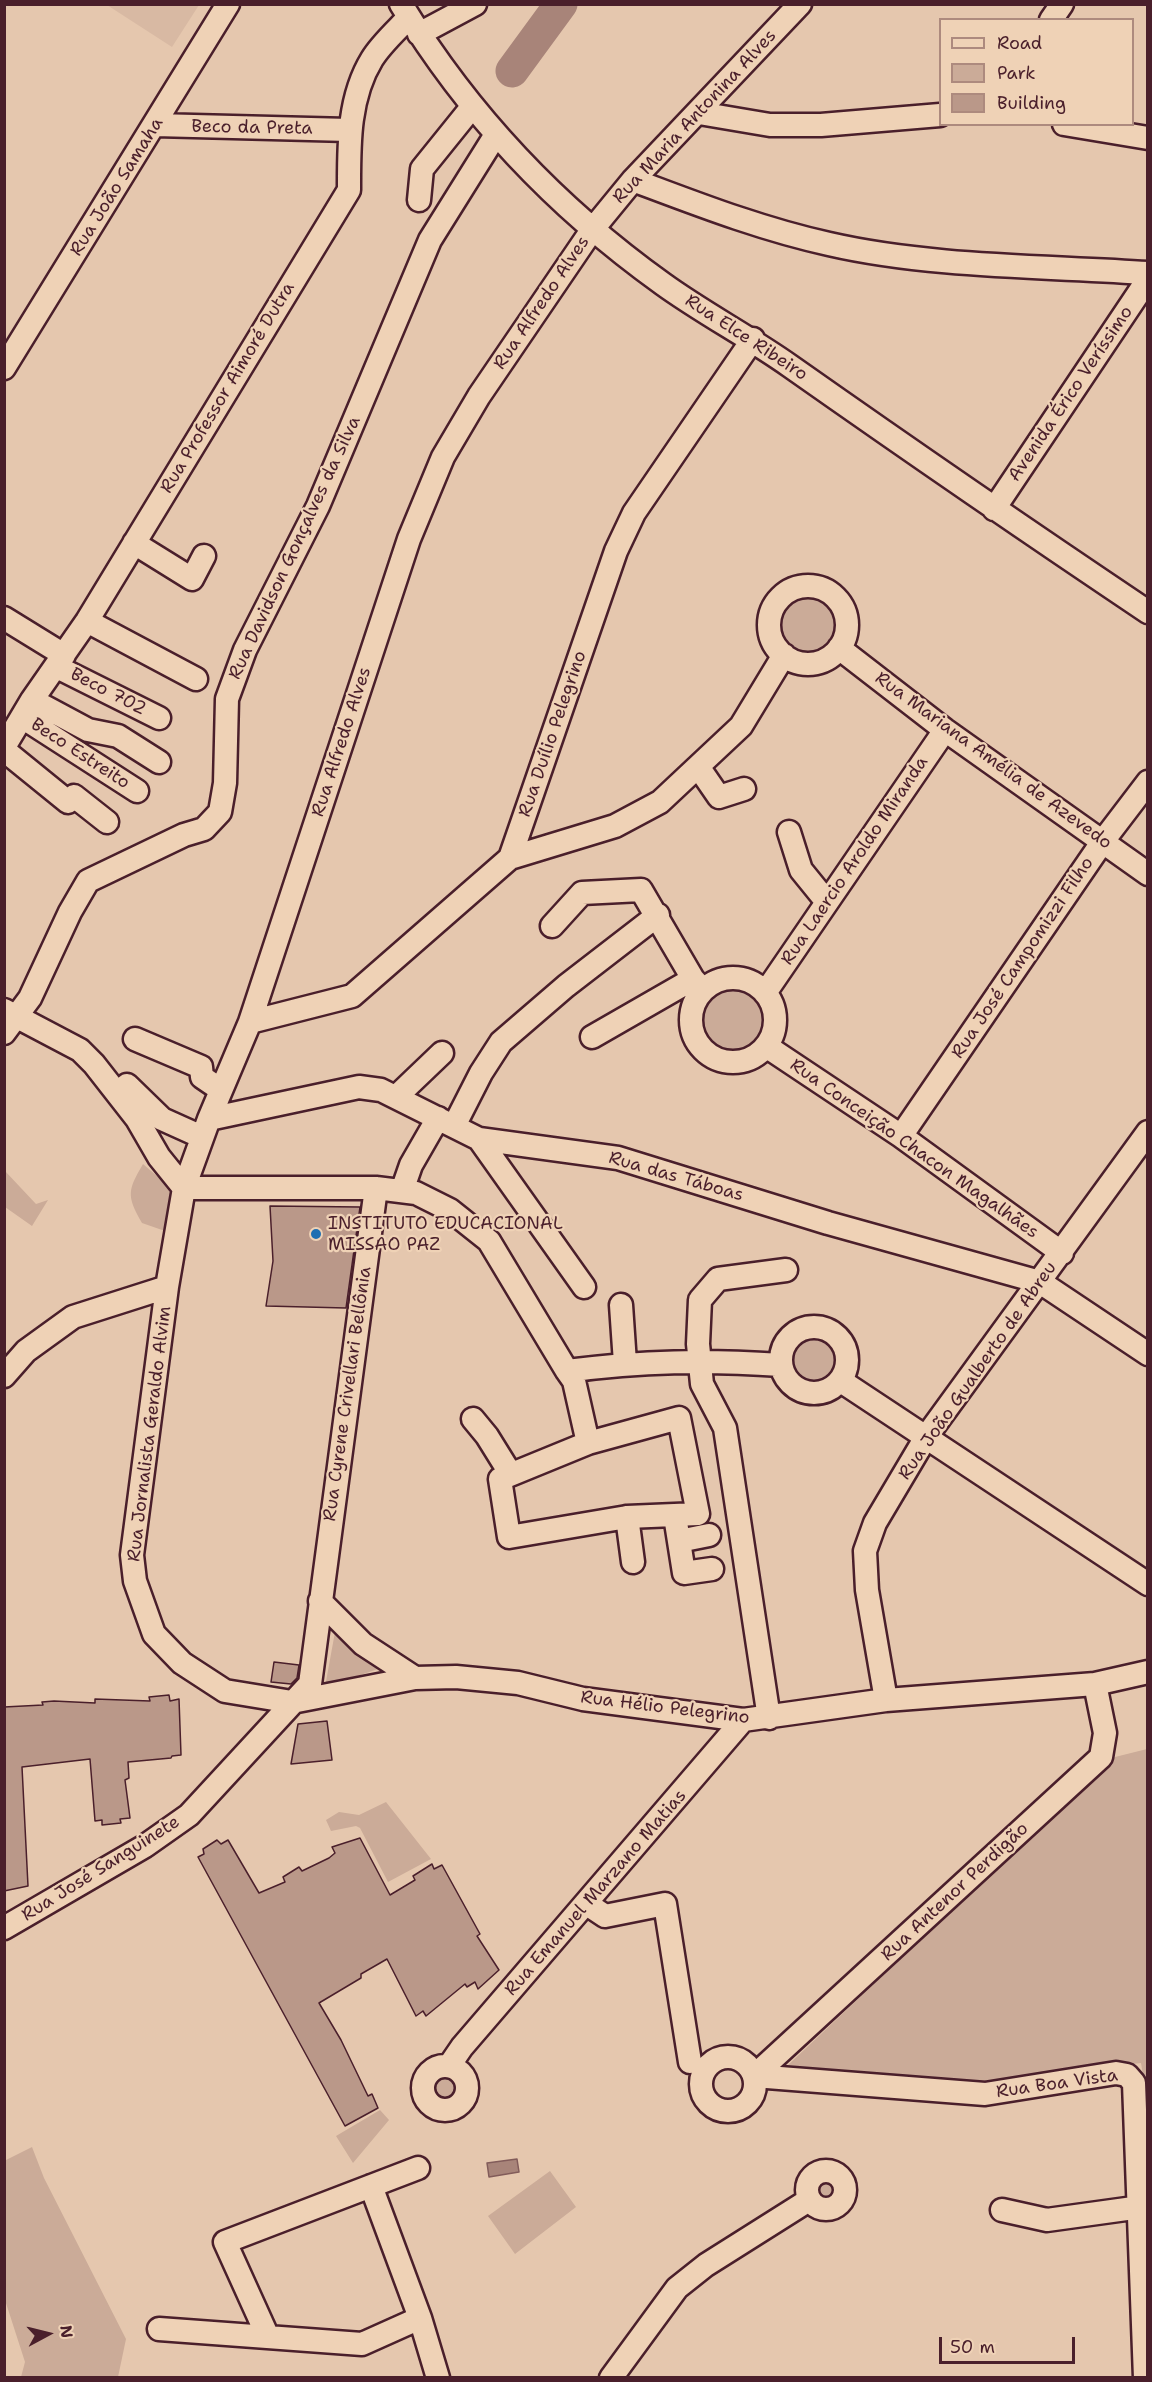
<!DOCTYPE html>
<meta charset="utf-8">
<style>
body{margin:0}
#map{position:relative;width:1152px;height:2382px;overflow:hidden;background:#e5c7ae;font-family:"Shantell Sans",sans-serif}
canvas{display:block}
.frame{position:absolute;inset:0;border:6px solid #4a1f2b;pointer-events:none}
.legend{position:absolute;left:939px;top:18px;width:195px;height:108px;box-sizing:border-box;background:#efd2b6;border:2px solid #ad8a7e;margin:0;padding:8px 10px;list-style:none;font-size:18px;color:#4a1f2b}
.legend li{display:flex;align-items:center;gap:12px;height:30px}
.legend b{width:30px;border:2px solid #ad8a7e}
.north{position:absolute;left:18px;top:2304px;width:60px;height:60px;-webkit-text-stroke:4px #efd2b6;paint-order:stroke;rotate:83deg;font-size:16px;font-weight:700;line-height:24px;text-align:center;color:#4a1f2b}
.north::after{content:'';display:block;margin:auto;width:21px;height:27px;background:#4a1f2b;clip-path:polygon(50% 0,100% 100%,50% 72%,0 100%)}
.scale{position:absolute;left:939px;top:2337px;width:136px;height:27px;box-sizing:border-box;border:3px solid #4a1f2b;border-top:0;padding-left:8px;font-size:18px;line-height:21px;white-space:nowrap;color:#4a1f2b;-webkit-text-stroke:4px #efd2b6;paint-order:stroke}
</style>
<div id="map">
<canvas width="1152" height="2382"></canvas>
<div class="frame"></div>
<ul class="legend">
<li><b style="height:8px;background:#efd2b6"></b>Road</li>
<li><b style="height:16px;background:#cbab98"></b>Park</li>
<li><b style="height:16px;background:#ba9889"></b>Building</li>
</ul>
<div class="north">N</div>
<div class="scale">50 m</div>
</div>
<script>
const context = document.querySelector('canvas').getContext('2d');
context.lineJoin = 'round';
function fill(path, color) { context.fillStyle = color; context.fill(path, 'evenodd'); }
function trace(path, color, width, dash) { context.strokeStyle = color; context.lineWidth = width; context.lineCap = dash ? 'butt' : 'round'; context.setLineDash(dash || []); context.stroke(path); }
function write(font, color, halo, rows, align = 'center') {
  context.font = font + ' "Shantell Sans",sans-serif'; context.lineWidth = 4.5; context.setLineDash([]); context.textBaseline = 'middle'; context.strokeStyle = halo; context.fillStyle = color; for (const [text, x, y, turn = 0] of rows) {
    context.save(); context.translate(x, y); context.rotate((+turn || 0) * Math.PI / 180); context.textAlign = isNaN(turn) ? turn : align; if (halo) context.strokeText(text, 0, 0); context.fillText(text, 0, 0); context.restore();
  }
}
fill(new Path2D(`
 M107,5h92l-27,42z`), '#d8b9a3');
fill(new Path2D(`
 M778 624a29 29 0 1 1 58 0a29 29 0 1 1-58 0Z
 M703 1020a30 30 0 1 1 60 0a30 30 0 1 1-60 0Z
 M143,1164l30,26 -8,41 -23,-8c-16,-28 -14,-33 1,-59z
 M5,1171l31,33 12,-4 -16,26 -27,-19z
 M787 1360a27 27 0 1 1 54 0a27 27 0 1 1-54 0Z
 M335,1632l43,37 -53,18z
 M1147,1749v350l-6,-36 -183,21 -171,-18 328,-309z
 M386,1802l45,57 -43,23 -28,-54 -4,-2 -25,5 -5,-11 13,-8 20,3z
 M428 2088a17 17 0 1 1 34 0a17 17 0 1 1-34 0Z
 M380,2110l9,10 -36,43 -17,-27z
 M32,2147l12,31 82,161 -8,38h-97l4,-15 -20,-62 -1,-139z
 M550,2171l26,36 -61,47 -27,-38z
 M811 2190a15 15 0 1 1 30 0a15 15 0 1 1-30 0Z`), '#cbab98');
const water = new Path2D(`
 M517,2159l2,13 -30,5 -2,-14z`);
fill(water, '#a88479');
trace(water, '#825c5a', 1.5);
trace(new Path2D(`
 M512,71l49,-67`), '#a88479', 33);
const building = new Path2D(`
 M270,1206l90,1 -14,101 -80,-2 7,-45z
 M274,1662l25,3 -2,13 -6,6 -20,-2z
 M169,1695l1,6 9,-2 2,56 -9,1 -1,2 -43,4 1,16 -4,2 5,38 -10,1 1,4 -19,2v-5l-7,1 -5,-62 -68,8 6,119 -24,5v-184l39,-2 -1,-3 12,-1 41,2v-4l55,2 -1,-4z
 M327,1721l5,39 -41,4 7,-40z
 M360,1838l30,57 25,-15 -2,-4 19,-12 2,5 8,-4 38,69 -3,2 22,34 -21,19 -3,-7 -8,5 -2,-3 -39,32 -3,-5 -7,5 -29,-57 -26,15v4l-42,25 22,37 27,56 4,-2 6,14 -33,18 -147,-269 6,-3 -1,-5 14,-9 4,4 7,-4 31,53 26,-11 -2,-5 16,-10 3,4 27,-13 6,-5 -3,-6z`);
fill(building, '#ba9889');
trace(building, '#4a1f2b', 1.5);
const minor = new Path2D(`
 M401,4c68,112 156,204 262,280 40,29 86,53 127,82 118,83 237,165 358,246
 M800,4l-167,176 -41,50 -113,166 -36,61 -34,82 -159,483 -41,97 -25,69 -17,99 -35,268 3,26 19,53 28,29 43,28 67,11 123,-24 41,-1 62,6 65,16 160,21 143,-20 209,-16 53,-12
 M1051,20l11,-16
 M419,34l56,-30
 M699,113l71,12h51l119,-10
 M1064,124l84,14
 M155,125l194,5
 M633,180c64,24 128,49 196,64 100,23 215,22 319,29
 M419,200l3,-31 50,-62
 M4,368l224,-364
 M994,509l154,-230
 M134,543l58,36 12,-23
 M769 625a39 39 0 1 1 78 0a39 39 0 1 1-78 0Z
 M4,618l60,37
 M87,621l109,58
 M839,648l106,82 203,144
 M57,667l102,51
 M32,700l56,30 30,6 41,26
 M22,717l115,74
 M4,747l28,-47 55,-79 262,-431c0,-44 -1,-92 23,-131 9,-15 25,-29 37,-42
 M4,750l64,52 6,-6 33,26
 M699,768l20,29 25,-8
 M789,832l12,38 26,32
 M510,858l105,-32 45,-24 81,-76 43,-71
 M552,926l30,-33 59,-3 52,89 10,11
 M691 1020a42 42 0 1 1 84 0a42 42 0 1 1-84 0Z
 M765,993l180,-263
 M4,1010l76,40 14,14 43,55 22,38 25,31h192l40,5 34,17 39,31 78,130 7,10 14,62
 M250,1022l102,-26 158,-138 106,-307 18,-38 119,-174
 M4,1033l26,-35 40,-86 18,-31 96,-46 20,-6 16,-17 5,-29 2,-84 18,-49 73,-144 112,-266 65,-104
 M592,1037l101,-58
 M135,1039l66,28 1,10 19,13
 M766,1046l135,90 161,117
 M127,1085l35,34 40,18
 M396,1097l46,-44
 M209,1119l150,-32 22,3 98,49 139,19 210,65 212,59 108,72
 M454,1126l27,-53 20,-31 65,-56 92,-71
 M901,1136l202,-295 45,-59
 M479,1139l105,148
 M402,1191l9,-26 27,-47
 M621,1305l4,58
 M781 1360a33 33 0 1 1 66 0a33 33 0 1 1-66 0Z
 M567,1371c76,-10 138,-11 214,-6
 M4,1376l22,-25 47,-34 94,-30
 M841,1381l307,203
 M679,1418l19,96 -71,3 -118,20 -9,-58 88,-36z
 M473,1419l14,17 23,37
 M675,1516l9,57 28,-4
 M627,1517l6,45
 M679,1541l30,-6
 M320,1601l43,43 52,34
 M886,1700l-19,-110 -2,-39 10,-28 51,-86 222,-305
 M769,1718l-44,-290 -23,-44 -4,-40 2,-44 18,-21 68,-9
 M587,1904l18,12 60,-12 25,158
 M4,1928l141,-82 44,-31 121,-131 66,-496
 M701 2084a27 27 0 1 1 54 0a27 27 0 1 1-54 0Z
 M449,2066l13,-19 281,-327
 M423 2088a22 22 0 1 1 44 0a22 22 0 1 1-44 0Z
 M754,2076l231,18 131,-21 11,2 7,8 11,295
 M754,2076l347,-319 4,-24 -10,-49
 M807 2190a19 19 0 1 1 38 0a19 19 0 1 1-38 0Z
 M371,2186l49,132 18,60
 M1002,2210l45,10 101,-14
 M159,2329l203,15 58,-26
 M268,2337l-43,-95 193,-74
 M611,2378l66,-90 29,-23 103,-65`);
trace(minor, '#4a1f2b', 27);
trace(minor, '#efd2b6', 22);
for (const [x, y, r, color] of [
 [316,1234,6,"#1f6fb2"]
]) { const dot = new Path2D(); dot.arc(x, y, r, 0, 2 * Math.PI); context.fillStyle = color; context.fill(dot); trace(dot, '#efd2b6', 2); }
write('18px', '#4a1f2b', '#efd2b6', [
 ["Rua Maria Antonina Alves",695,117,-47],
 ["Beco da Preta",252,128,1],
 ["Rua João Samaha",117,187,-58],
 ["Rua Alfredo Alves",542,303,-56],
 ["Rua Elce Ribeiro",746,338,33],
 ["Rua Professor Aimoré Dutra",228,388,-59],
 ["Avenida Érico Veríssimo",1071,394,-56],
 ["Rua Davidson Gonçalves da Silva",295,548,-65],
 ["Beco 702",108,692,27],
 ["Rua Duílio Pelegrino",553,734,-71],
 ["Rua Alfredo Alves",342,742,-72],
 ["Beco Estreito",80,754,33],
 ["Rua Mariana Amélia de Azevedo",993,761,36],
 ["Rua Laercio Aroldo Miranda",855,861,-56],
 ["Rua José Campomizzi Filho",1023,958,-56],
 ["Rua Conceição Chacon Magalhães",914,1149,35],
 ["Rua das Táboas",676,1177,16],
 ["Rua João Gualberto de Abreu",978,1371,-55],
 ["Rua Cyrene Crivellari Bellônia",348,1394,-82],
 ["Rua Jornalista Geraldo Alvim",150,1434,-83],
 ["Rua Hélio Pelegrino",665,1708,7],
 ["Rua José Sanguinete",101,1869,-32],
 ["Rua Antenor Perdigão",955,1892,-43],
 ["Rua Emanuel Marzano Matias",596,1893,-49],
 ["Rua Boa Vista",1057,2084,-8]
]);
write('18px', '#4a1f2b', '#efd2b6', [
 ["INSTITUTO EDUCACIONAL",328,1224],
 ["MISSAO PAZ",328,1245]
], 'left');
</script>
